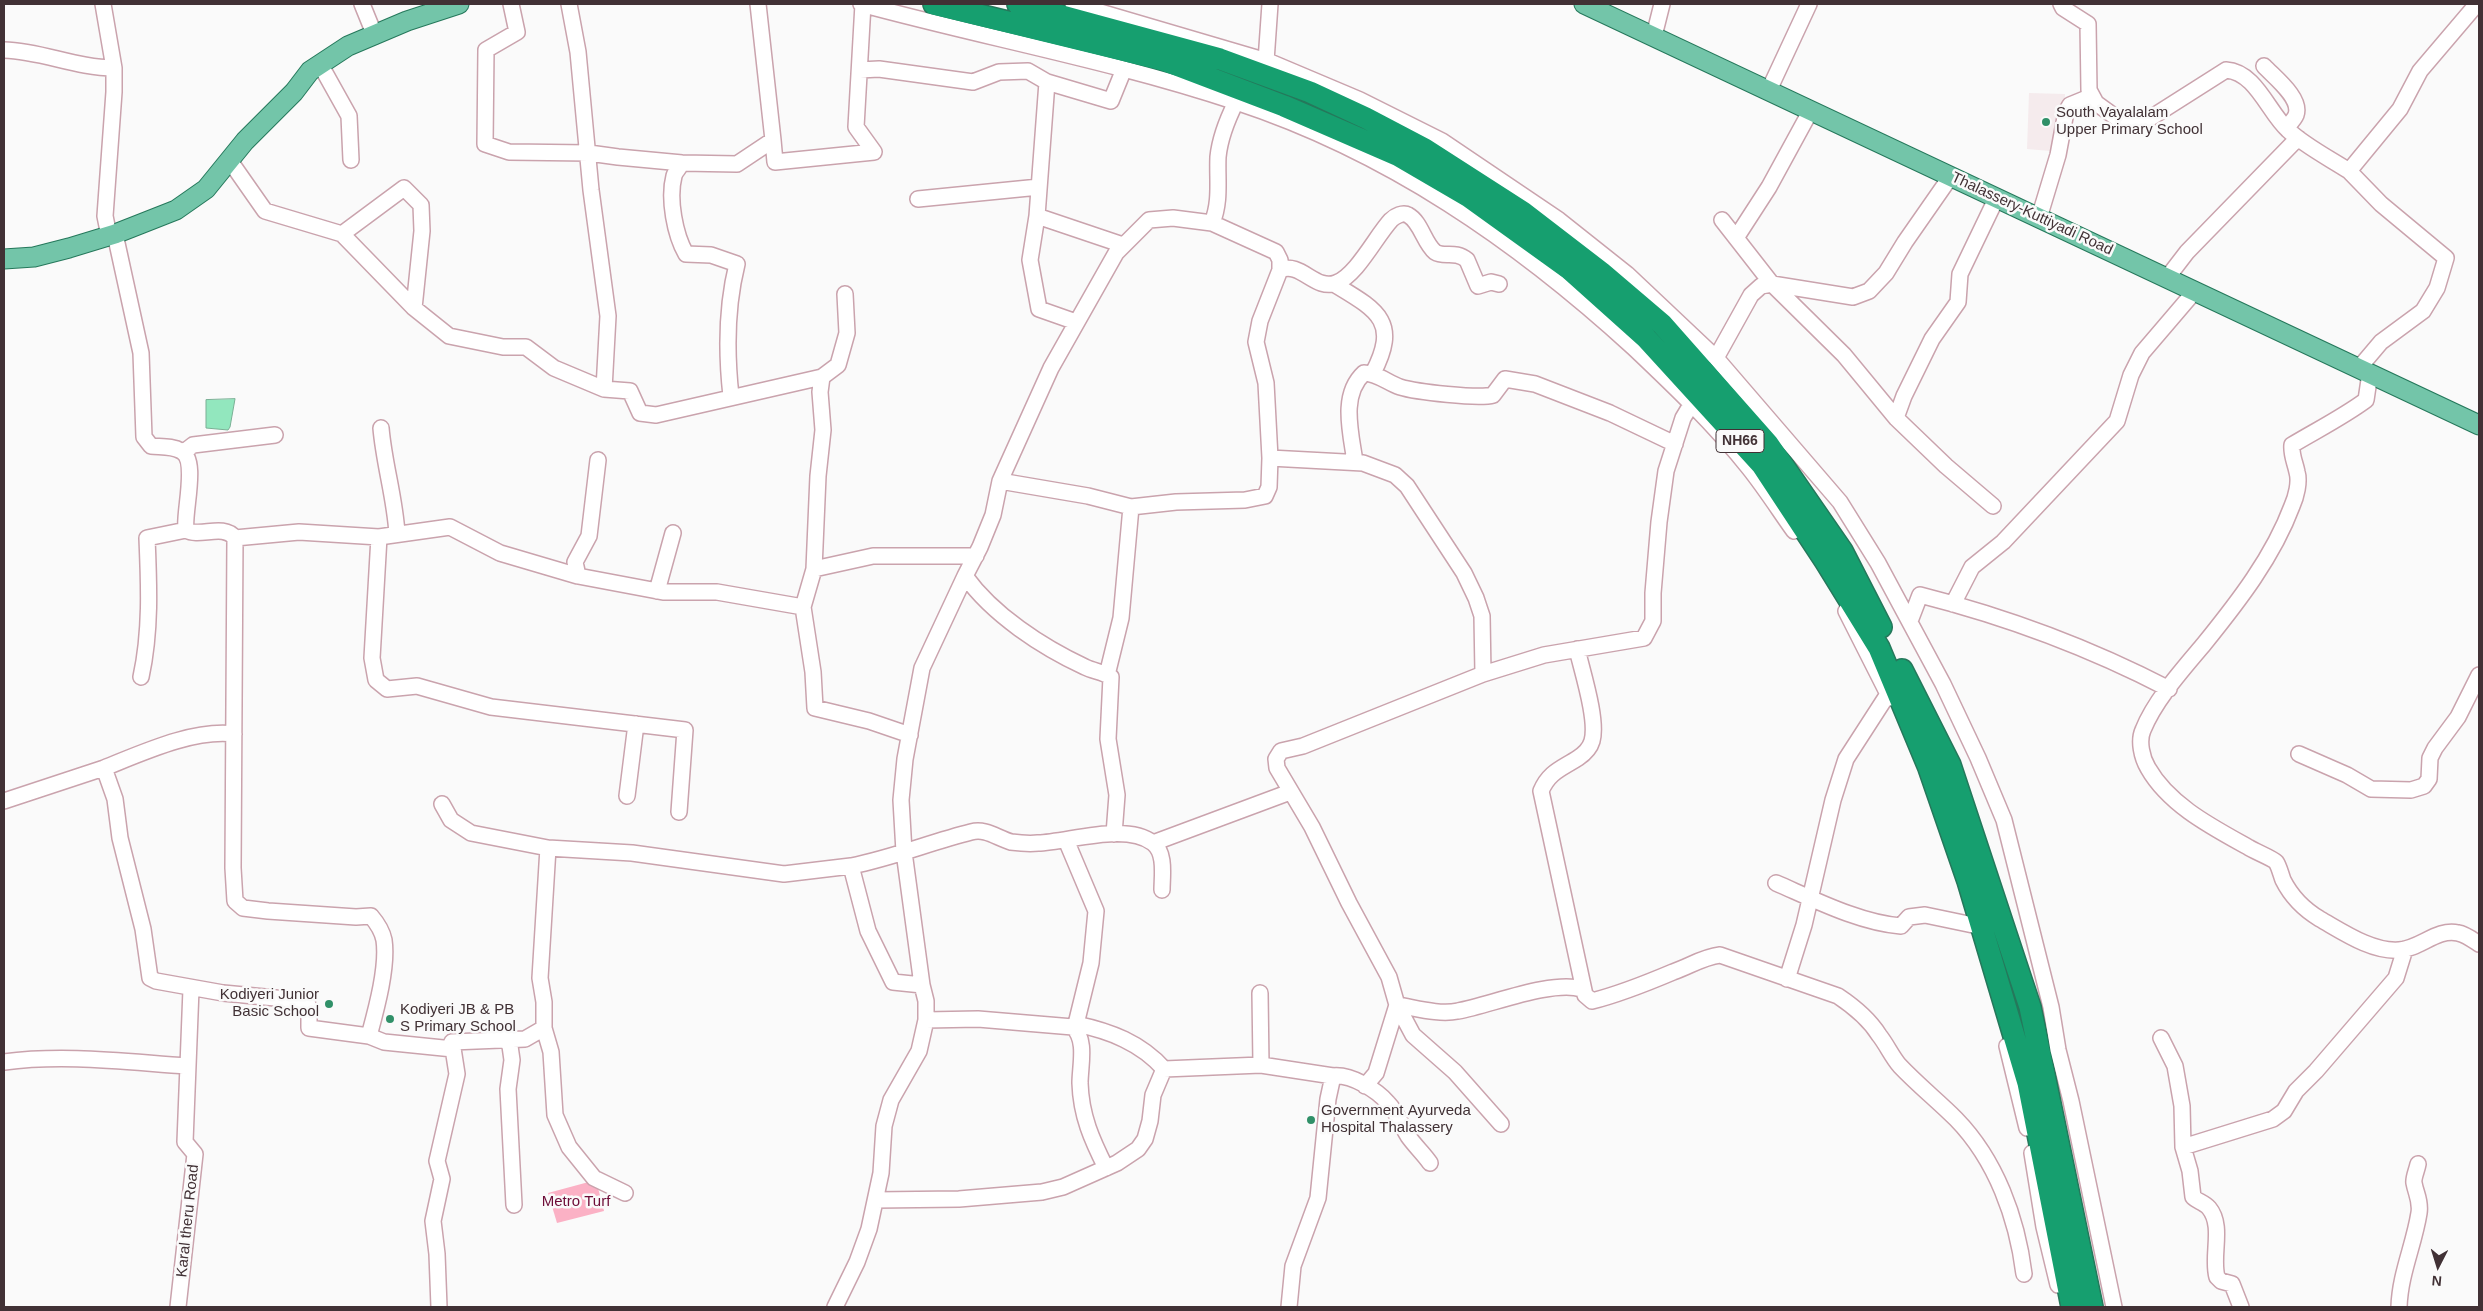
<!DOCTYPE html>
<style>
body{margin:0}
#map{position:relative;width:2483px;height:1311px;overflow:hidden;background:#fafafa;font-family:Arial,sans-serif}
canvas{display:block}
.frame{position:absolute;inset:0;border:5px solid #413135;pointer-events:none}
.north{position:absolute;left:2413px;top:1241px;width:50px;height:50px;-webkit-text-stroke:4px #fafafa;paint-order:stroke;rotate:185deg;font-size:14px;font-weight:700;line-height:20px;text-align:center;color:#413135}
.north::after{content:'';display:block;margin:auto;width:18px;height:22px;background:#413135;clip-path:polygon(50% 0,100% 100%,50% 72%,0 100%)}
</style>
<div id="map">
<canvas width="2483" height="1311"></canvas>
<div class="frame"></div>
<div class="north">N</div>
</div>
<script>
const context = document.querySelector('canvas').getContext('2d');
context.lineJoin = 'round';
function fill(path, color) { context.fillStyle = color; context.fill(path, 'evenodd'); }
function trace(path, color, width, dash) { context.strokeStyle = color; context.lineWidth = width; context.lineCap = dash ? 'butt' : 'round'; context.setLineDash(dash || []); context.stroke(path); }
function write(font, color, halo, rows, align = 'center') {
  context.font = font + ' Arial,sans-serif'; context.lineWidth = 5; context.setLineDash([]); context.textBaseline = 'middle'; context.strokeStyle = halo; context.fillStyle = color; for (const [text, x, y, turn = 0] of rows) {
    context.save(); context.translate(x, y); context.rotate((+turn || 0) * Math.PI / 180); context.textAlign = isNaN(turn) ? turn : align; if (halo) context.strokeText(text, 0, 0); context.fillText(text, 0, 0); context.restore();
  }
}
fill(new Path2D(`
 M2029,93l36,1 -3,58 -35,-3z`), '#f5ebed');
fill(new Path2D(`
 M596,1180l8,31 -47,12 -9,-30z`), '#fbb1c5');
const water = new Path2D(`
 M235,399l-5,28 -2,3 -22,-2v-28z`);
fill(water, '#92e7be');
trace(water, '#7ab095', 1);
const minor = new Path2D(`
 M103,4l11,64v24l-9,124 4,20
 M362,4l13,32
 M511,4l6,28 -31,18 -1,94 24,8 80,1 29,4 64,6 55,1 36,-24 -15,-136
 M569,4l9,48 13,138 17,126 -4,73 26,2 10,22 16,2 166,-38
 M861,4c125,34 252,57 375,98 152,50 281,139 398,246 40,38 80,76 115,120 16,20 30,42 45,63
 M1073,4l197,58 90,38 82,41 117,79 68,54 89,84 124,144 38,61 65,121 35,74 26,62 47,187 7,43 13,51 43,206
 M2061,4l2,4 25,16 1,66 7,13 29,21h16l85,-54c30,2 42,42 62,60 17,16 41,28 61,41l51,-62 20,-38 57,-67
 M1654,36l8,-32
 M4,50c38,1 72,18 110,18
 M1266,61l4,-57
 M320,64l29,52 2,44
 M2264,66c10,11 38,32 32,49 -2,5 -7,9 -10,13
 M860,70l19,-1 94,13 26,-10 29,-1 19,11 64,19 13,-32
 M1047,82l-10,134 86,29
 M1769,90l40,-86
 M773,140l2,22 99,-10 -18,-25 7,-123
 M230,161l35,50 77,23
 M682,163c-2,4 -7,9 -8,13 -6,23 1,59 12,78l25,1 26,9c-11,44 -11,87 -6,132
 M2349,171l32,33 65,54 -9,30 -14,23 -42,31 -22,26
 M918,199l121,-12
 M1037,216l-7,44 9,49 37,13
 M2039,218l19,-63 8,-43 4,-7 22,-9
 M1722,220l50,64 72,71 52,63 50,48 47,40
 M1212,223l64,29 4,8v10
 M115,234l26,119 3,84 7,9c10,1 22,0 30,5 18,8 2,62 5,79 14,8 37,-7 49,8l-2,330 2,33 8,7 25,3 88,6 15,-1c6,7 11,14 13,24 4,27 -8,70 -15,96
 M1736,238l33,-51 42,-77
 M2167,278l20,-26 111,-114
 M1334,284c43,26 66,37 39,89
 M414,308l-72,-74 62,-46 17,17 1,26 -8,77 35,28 54,11h23l28,21 50,21
 M1716,358l35,-63 10,-9 11,-2 81,13 16,-6 17,-18 19,-31 46,-66
 M2370,373l-4,27c-23,17 -49,30 -74,45 -1,10 3,17 5,27 3,10 -1,25 -5,34 -19,51 -54,96 -88,138 -21,25 -49,56 -61,86 -5,11 -1,28 5,38 21,37 64,59 100,79 6,4 24,11 28,15 3,4 5,13 7,18 8,16 22,30 37,39 23,13 52,33 79,31 21,-1 38,-22 59,-17 7,1 15,7 21,11
 M1896,418l8,-22 28,-57 26,-37 2,-28 37,-77
 M381,428c3,36 14,70 16,106
 M184,452l9,-7 82,-10
 M1355,462c-4,-29 -15,-67 9,-89 13,0 24,10 36,14 16,5 79,12 93,8l12,-16 30,5 75,29 65,31
 M1000,481l88,15 43,11 45,-5 69,-2 20,-4 4,-9 1,-29
 M379,537l-7,121 4,22 11,9 30,-3 74,21 194,23 -6,82
 M235,538l64,-6 80,5 71,-10 50,26 78,23 85,16h54l86,15 11,-38 59,-13h103
 M814,569l4,-93 5,-46 -3,-38 2,-15 16,-12 9,-32 -2,-39
 M578,576l-3,-14 14,-26 9,-76
 M657,591l16,-58
 M1953,604l19,-37 31,-25 114,-121 14,-46 11,-22 53,-62
 M803,607l10,65 2,36 54,13 41,14
 M1846,611l44,87
 M1910,621l10,-26c87,22 170,53 249,94
 M1577,649c5,22 21,71 15,92 -2,7 -8,13 -14,17 -17,11 -29,14 -37,33l44,204 7,6c28,-7 55,-18 81,-29 17,-6 30,-15 47,-17l118,41c15,10 31,23 41,39 8,10 13,22 21,31 18,19 38,35 56,53 40,41 61,99 68,155
 M1483,674l-1,-58 -6,-18 -12,-25 -57,-87 -12,-11 -32,-12 -93,-5 -4,-75 -10,-41 4,-21 20,-51c21,-9 35,21 56,13 21,-8 40,-47 55,-63 4,-4 12,-8 17,-5 13,7 16,28 27,37 9,6 20,-2 32,8l11,26 13,-4 8,2
 M1107,675l14,-57 10,-111
 M141,677c10,-46 8,-92 6,-139l39,-8
 M2299,754l48,21 24,14 40,1 13,-4 5,-7 1,-21 5,-10 23,-31 21,-42
 M104,768c38,-15 89,-39 130,-34
 M627,796l9,-72
 M4,801l100,-33 11,31 5,39 23,91 7,49 6,3 67,12 84,8 2,9v18l60,8 15,6 69,7
 M442,804l9,16 20,13 77,15 84,5 152,21 67,-8
 M1114,834l3,-39 -9,-56 3,-62c-8,-5 -18,-6 -26,-10 -43,-20 -92,-52 -120,-91l15,-29 13,-32 7,-34 51,-113 65,-115 33,-33 24,-2 39,5c9,-22 5,-43 6,-66 2,-20 9,-37 18,-55
 M1066,840l30,71 -5,52 -15,61 -3,3
 M1153,843l137,-51
 M1776,883c37,16 84,40 125,43l8,-9 16,-2 48,10
 M1787,979l17,-54 29,-125 13,-41 42,-65
 M922,985l-18,-133 -3,-52 4,-41 17,-91 43,-92
 M1260,993l1,72
 M1397,1005c19,3 42,10 61,6 33,-6 93,-31 124,-22
 M926,1020l52,-1 95,8c14,13 7,39 7,56 1,33 12,57 26,85
 M1076,1024c34,7 65,19 88,45l97,-4 72,11
 M544,1028l7,24 4,63 14,32 25,31 31,15
 M505,1038l5,8 2,14 -4,29 6,116
 M2161,1038l14,28 7,40 1,41 7,24 3,26c4,4 12,6 16,11 15,18 2,48 8,69l4,4 11,3 9,23
 M2007,1046l20,82
 M4,1062c61,-8 122,0 183,4
 M1365,1086l11,-13 21,-68
 M1501,1124l-46,-52 -42,-37 -16,-30 -8,-28 -40,-74 -37,-76 -35,-59 -1,-9 5,-8 22,-5 180,-72 61,-19 100,-17 9,-17v-28l6,-71 7,-51 17,-53 9,-15
 M2183,1147l90,-28 11,-8 12,-20 20,-20 80,-93 9,-29
 M2032,1153l12,74 14,58
 M876,1200l83,-1 83,-7 21,-5 54,-24 21,-14 7,-10 5,-18 3,-26 11,-26
 M178,1307l17,-153 -10,-12 6,-153
 M439,1307l-2,-53 -4,-33 9,-42 -5,-18 20,-87 -5,-32 73,-3 19,-11v-26l-4,-24 8,-130
 M835,1307l22,-45 12,-33 12,-56 3,-47 7,-26 28,-49 7,-31v-19l-4,-16 -29,-3 -25,-51 -17,-65c41,-8 80,-24 120,-34 15,-4 26,6 40,10 8,1 18,2 27,1 31,-1 88,-21 115,0 13,10 9,33 9,47
 M1289,1307l4,-41 25,-68 10,-99 5,-23c18,-2 44,14 55,27 9,9 13,22 20,33 7,10 16,18 22,27
 M2399,1307c1,-33 15,-62 20,-94 2,-12 -3,-19 -5,-30 -1,-5 3,-13 4,-19`);
const major = new Path2D(`
 M1584,4l895,421
 M4,259l30,-2 35,-9 46,-14 61,-24 30,-21 39,-48 49,-49 16,-21 38,-25 59,-25 52,-17`);
const highway = new Path2D(`
 M934,4l229,56 121,46 113,49 72,42 100,72 77,69 116,127 64,97 53,86 50,120 39,113 60,202 44,224
 M1018,4l202,55 90,33 56,26 59,31 98,63 78,60 61,52 106,120 74,107 39,76
 M1902,670l48,95 80,242 62,300`);
trace(minor, '#caa3ad', 18);
trace(major, '#25785b', 21);
trace(highway, '#25785b', 24);
trace(minor, '#fff', 15);
trace(major, '#73c5a9', 19);
trace(highway, '#169f6f', 21);
for (const [x, y, r, color] of [
 [2046,122,5,"#309068"],
 [329,1004,5,"#309068"],
 [390,1019,5,"#309068"],
 [1311,1120,5,"#309068"]
]) { const dot = new Path2D(); dot.arc(x, y, r, 0, 2 * Math.PI); context.fillStyle = color; context.fill(dot); trace(dot, '#fafafa', 2); }
for (const [x, y, w] of [
 [1740,441,48]
]) { const box = new Path2D(); box.roundRect(x - w / 2, y - 11.5, w, 23, 4); context.fillStyle = '#fafafa'; context.fill(box); trace(box, '#413135', 1); }
write('bold 14px', '#413135', null, [
 ["NH66",1740,441]
]);
write('15px', '#413135', '#fafafa', [
 ["South Vayalalam",2056,113],
 ["Upper Primary School",2056,130],
 ["Kodiyeri Junior",319,995,"right"],
 ["Basic School",319,1012,"right"],
 ["Kodiyeri JB & PB",400,1010],
 ["S Primary School",400,1027],
 ["Government Ayurveda",1321,1111],
 ["Hospital Thalassery",1321,1128]
], 'left');
write('15px', '#413135', '#fafafa', [
 ["Thalassery-Kuttiyadi Road",2032,214,25],
 ["Karal theru Road",188,1221,-84]
]);
write('15px', '#6d0c37', '#fafafa', [
 ["Metro Turf",576,1202]
]);
</script>
